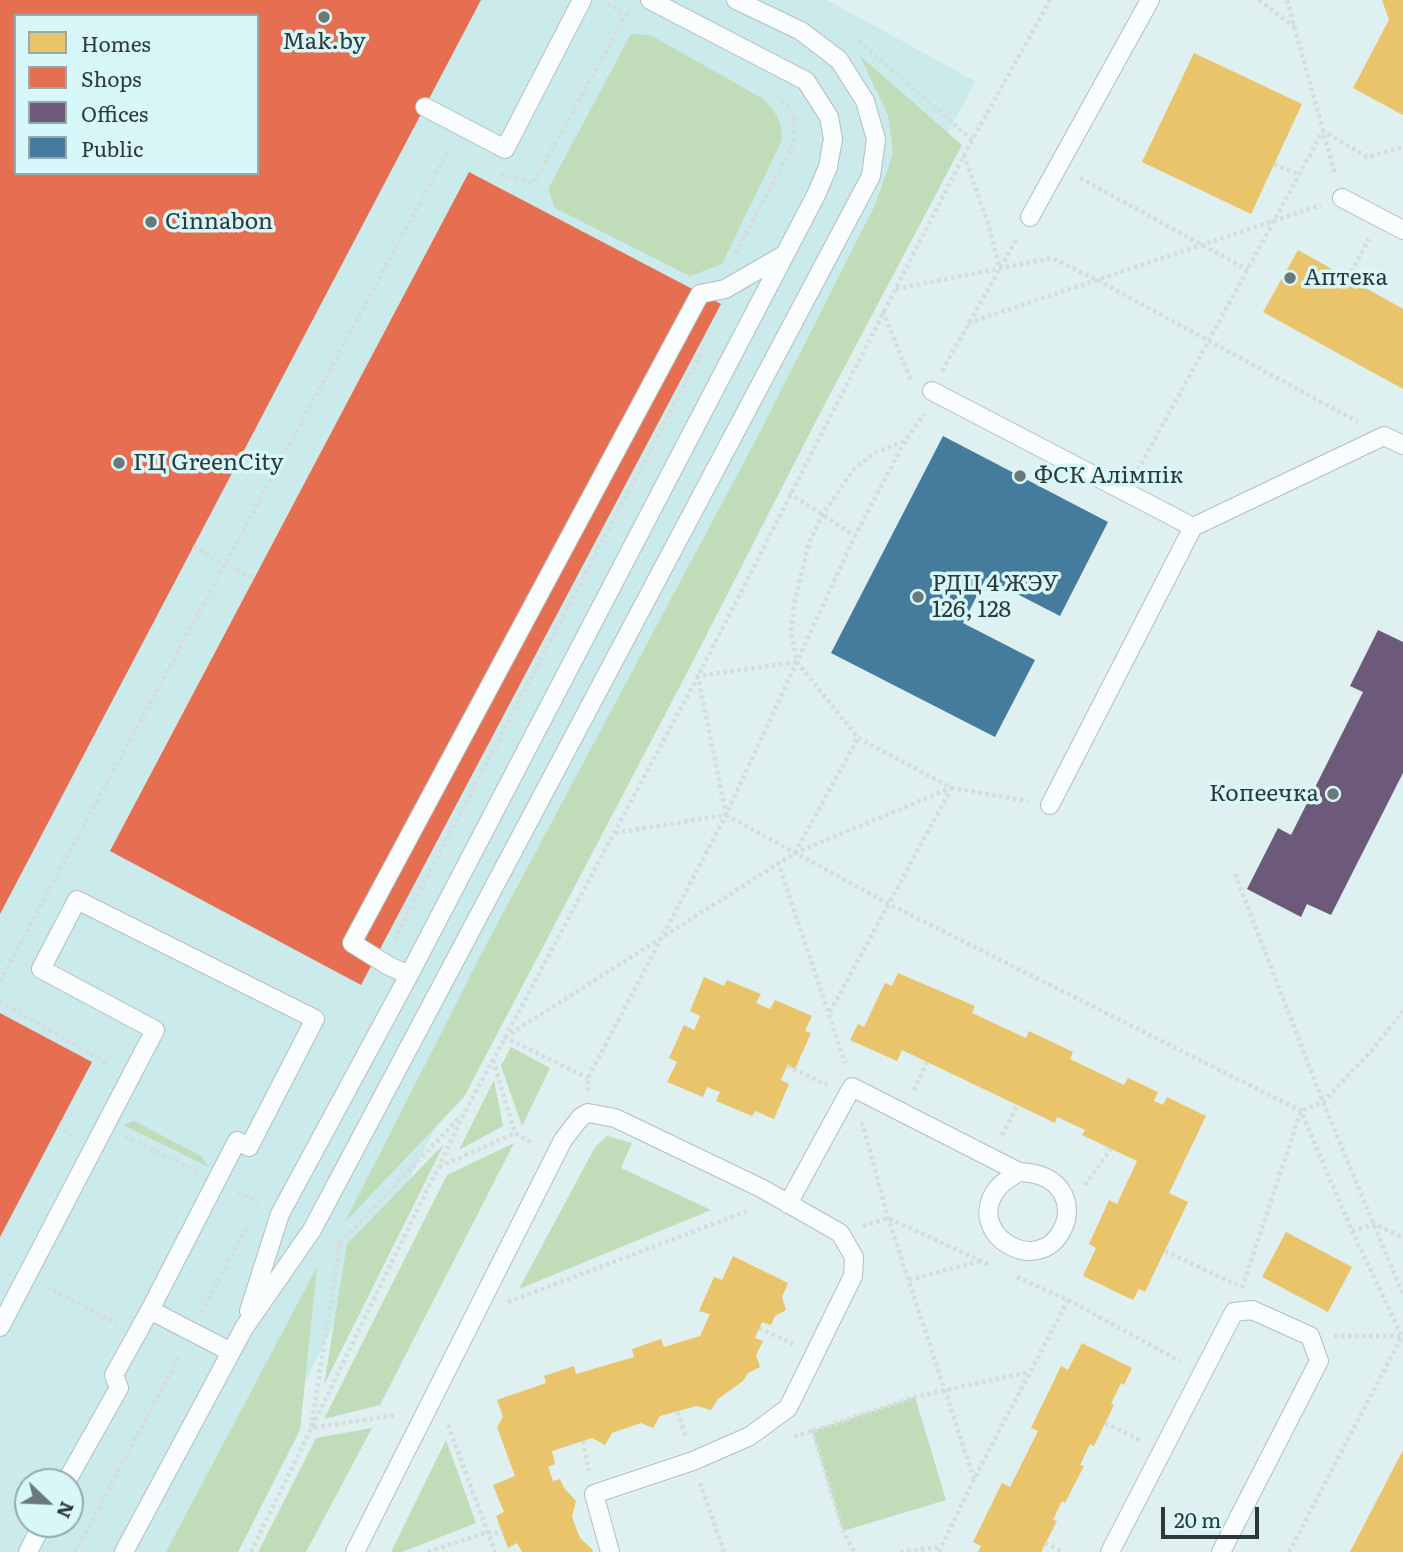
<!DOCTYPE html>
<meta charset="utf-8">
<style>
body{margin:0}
#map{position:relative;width:1403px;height:1552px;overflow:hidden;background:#dff0f0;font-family:Literata,serif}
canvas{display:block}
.legend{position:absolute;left:14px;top:14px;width:245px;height:161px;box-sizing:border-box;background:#d7f7f8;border:2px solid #93abac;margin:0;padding:9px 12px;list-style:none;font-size:21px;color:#2d393a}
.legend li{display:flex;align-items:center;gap:14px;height:35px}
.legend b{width:35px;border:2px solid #93abac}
.north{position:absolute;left:14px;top:1468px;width:70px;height:70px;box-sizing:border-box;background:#d7f7f8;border:2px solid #93abac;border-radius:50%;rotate:113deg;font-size:19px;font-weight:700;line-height:28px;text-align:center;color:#2d393a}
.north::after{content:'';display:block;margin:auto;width:24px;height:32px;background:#6b797a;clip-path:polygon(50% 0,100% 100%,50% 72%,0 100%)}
.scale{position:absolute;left:1161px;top:1507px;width:98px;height:32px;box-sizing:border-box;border:4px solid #2d393a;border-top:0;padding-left:9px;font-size:21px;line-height:24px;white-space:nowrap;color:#2d393a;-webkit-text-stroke:5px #d7f7f8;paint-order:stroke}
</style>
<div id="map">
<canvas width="1403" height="1552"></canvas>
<ul class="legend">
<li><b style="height:19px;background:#e9c46a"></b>Homes</li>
<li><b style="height:19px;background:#e76f51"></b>Shops</li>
<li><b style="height:19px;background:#6d597a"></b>Offices</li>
<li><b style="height:19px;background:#457b9d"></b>Public</li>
</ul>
<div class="north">N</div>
<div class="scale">20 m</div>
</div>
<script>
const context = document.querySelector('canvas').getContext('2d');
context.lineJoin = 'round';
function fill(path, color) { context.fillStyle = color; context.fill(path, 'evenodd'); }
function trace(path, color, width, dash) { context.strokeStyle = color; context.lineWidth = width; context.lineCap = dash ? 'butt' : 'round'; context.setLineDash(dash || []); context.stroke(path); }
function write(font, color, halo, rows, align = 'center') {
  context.font = font + ' Literata,serif'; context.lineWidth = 7; context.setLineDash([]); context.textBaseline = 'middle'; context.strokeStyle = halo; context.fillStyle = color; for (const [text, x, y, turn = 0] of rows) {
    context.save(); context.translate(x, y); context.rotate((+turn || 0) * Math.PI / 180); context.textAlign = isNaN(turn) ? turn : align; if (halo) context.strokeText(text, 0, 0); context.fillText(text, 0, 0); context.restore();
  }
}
fill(new Path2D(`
 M0,0h827l148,81 -758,1471h-217zM16,16h241v157h-241zM28,1482h42v42h-42z`), '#cbeaeb');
fill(new Path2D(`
 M631,34l19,1 112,63c14,13 20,23 20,42l-60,124 -32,12 -135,-68 -7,-19z
 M860,56l102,89 -145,274 -128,250 -225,428 -119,125 141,-277 271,-507 118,-233 18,-51 -5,-39z
 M511,1047l39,21 -28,58 -21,-60z
 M494,1080l9,46 -44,24z
 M134,1121l67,35 8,11 -86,-42z
 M607,1136l25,7 -11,25 90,42 -192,79 76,-142z
 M514,1143l-134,262 -56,14 123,-244z
 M444,1144l-120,241 23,-141z
 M317,1267l-17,163 -62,122h-72z
 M915,1397l31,103 -103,31 -31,-100z
 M372,1428l-66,124h-48l58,-114z
 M446,1440l30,83 -74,29h-11z`), '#c0dcb9');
fill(new Path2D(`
 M1382,0h21v115l-50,-27 36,-68z
 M1194,53l108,51 -51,110 -109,-52z
 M1298,250l105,59v80l-140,-77z
 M898,973l77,33 -3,7 54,25 3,-7 44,21 -3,7 54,26 4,-7 30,14 -4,9 9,4 4,-8 39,19 -37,77 19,9 -43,90 -6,-3 -6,11 -50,-24 13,-28 -7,-4 20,-44 8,4 20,-43 -55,-26 3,-5 -28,-13 -2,6 -153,-73 -5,11 -47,-21 8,-16 6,3 21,-44 7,3z
 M704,977l20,9 3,-6 34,14 -5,9 14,6 5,-9 37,16 -7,15 6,2 -16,36 -8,-3 -6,14 8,4 -15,35 -19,-8 -3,5 -36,-15 4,-9 -13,-5 -4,10 -36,-15 10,-20 -8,-4 15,-33 10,5 6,-14 -10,-5z
 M1286,1232l66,35 -24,45 -66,-35z
 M733,1256l55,27 -6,14 4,13 -11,6 -4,9 -9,-3 -7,16 8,3 -7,14 4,12 -12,6 -5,8 -25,18 -7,11 -14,-4 -37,10 -7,12 -12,-5 -29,10 -7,12 -13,-7 -40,13 3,13 -7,3 5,14 7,-2 4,9 12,13 -4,16 8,21 13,12 -1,2h-70l-5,-9 -9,5 -12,-32 8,-4 -11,-27 22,-9 -18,-49 6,-10 -6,-17 49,-17 -2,-7 30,-10 2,8 58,-17 -2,-8 29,-10 3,8 36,-11 10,-22 -11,-3 15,-34 8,3z
 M1082,1343l50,25 -8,17 -3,-2 -10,21 3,1 -20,41 -4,-2 -10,21 4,1 -19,37 -3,-2 -9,19 4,1 -16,31h-63l3,-6 -8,-4 29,-59 8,4 28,-56 -7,-3 30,-62 7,4z
 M1403,1450v102h-53z`), '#e9c46a');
fill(new Path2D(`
 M0,0h481l-481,914zM16,16h241v157h-241z
 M469,172l252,132 -360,681 -251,-134z
 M0,1013l92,49 -92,175z`), '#e76f51');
fill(new Path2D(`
 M1378,630l25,12v131l-72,142 -24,-11 -6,13 -54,-28 31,-61 13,7 72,-143 -13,-6z`), '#6d597a');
fill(new Path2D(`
 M943,436l165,86 -48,94 -74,-38 -23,45 72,37 -40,77 -164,-84z`), '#457b9d');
const service = new Path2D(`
 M425,107l80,42 77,-149
 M1342,198l61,32
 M1030,217l120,-217
 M932,391l261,136
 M1050,805l143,-278 191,-91 19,9
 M409,975l-20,-9 -37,-23 348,-649 25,-5 59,-34
 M1019,1172c18,1 36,5 45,24 4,10 4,22 -1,32 -24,52 -100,5 -66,-39 5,-7 14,-12 22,-17z
 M788,1204l64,-117 167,85
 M150,1310l81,42
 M249,1311l31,-97 129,-239 407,-780 12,-28 5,-28 -4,-22 -23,-36 -156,-81
 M0,1327l155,-297 -114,-61 36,-69 238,119 -66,128 -12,-6 -87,169 -36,65 5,13 -53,94
 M28,1552l14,-28
 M124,1552l120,-224 68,-98 559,-1054 5,-37 -11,-38 -26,-41 -38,-29 -65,-31
 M355,1552l208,-412 18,-23 7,-4 27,5 146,70 79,45 14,24 -1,19 -65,132 -38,28 -57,25 -99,33 16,58
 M1110,1552l124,-240 18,-2 58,26 9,25 -98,191`);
trace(service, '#b2bfbf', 20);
trace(new Path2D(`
 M1259,0l35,27
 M1287,0l48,174
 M607,4l23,12
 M859,41l113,99
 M964,155l24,69 11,42
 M1274,164l26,11
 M501,175l33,8 92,-169
 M1080,178l168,92
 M736,253l58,-110v-28l-15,-19
 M1348,278l21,-39
 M896,289l156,-31 45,22 261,142
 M883,311l28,70
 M968,323l353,-118
 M942,371l75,-133
 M904,441l-29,12 -21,16 -32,46 -13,28 -15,61 -3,30 6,28 61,76 94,50 76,13
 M1138,470l185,-339 44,26 36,-10
 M789,493l66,43
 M726,815l163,89 412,207 51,120 23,-7 28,14
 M615,833l111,-18 -28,-139 99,-14
 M795,853l63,-115
 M778,862l67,201
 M1235,874l88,228 80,193
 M395,940l4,-10 306,-584
 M0,981l449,-832
 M0,1002l109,62
 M830,1012l121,-223
 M504,1037l84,41
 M505,1037l290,-184 156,-65
 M493,1060l22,73 19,11
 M787,1066l40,19
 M914,1090l13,-28
 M588,1091v-13l138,-263 129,-279 50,-95 19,-27
 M862,1122l26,96 86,261
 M58,1127l14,8
 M1002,1135l16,-30
 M125,1136l71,35
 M439,1167l76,-34
 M1085,1185l26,-36
 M238,1192l20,11
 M863,1226l25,-8 102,47
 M335,1241l5,2 -29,185 85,-13
 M340,1243l120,-126
 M1165,1251l72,34
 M1017,1277l51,23 112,61
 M909,1280l71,-19
 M47,1287l70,37
 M1242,1288l59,-177 22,-9 51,-54 29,-37
 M508,1302l237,-90 2,-3
 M202,1312l45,-85
 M759,1328l34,16
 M1334,1336h68
 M678,1412l8,26
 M1105,1423l37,18
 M448,1425l47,127
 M812,1429l31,102 11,21
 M794,1437l121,-40 114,-25
 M583,1441l6,30
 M700,1483l24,69
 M1045,1543l18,9
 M75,1552l104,-195
 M251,1552l214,-440 233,-436 266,-521 86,-155
 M428,1552l60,-20 15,2
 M900,1552l41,-5
 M939,1552l35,-73 94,-179
 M1289,1552l113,-216 -50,-105`), '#d7dddd', 4.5, [3.5, 3.5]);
trace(service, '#fafdfd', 18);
trace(new Path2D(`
 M193,547l61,32`), '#d7dddd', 4.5, [3.5, 3.5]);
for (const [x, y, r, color] of [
 [324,17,7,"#6b797a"],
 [151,222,7,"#6b797a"],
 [1290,278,7,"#6b797a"],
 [119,463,7,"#6b797a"],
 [1020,476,7,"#6b797a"],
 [918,597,7,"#6b797a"],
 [1333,794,7,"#6b797a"]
]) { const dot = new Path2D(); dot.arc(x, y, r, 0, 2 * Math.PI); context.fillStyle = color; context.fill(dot); trace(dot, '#d7f7f8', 2.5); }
write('23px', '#2d393a', '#d7f7f8', [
 ["Mak.by",324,42,"center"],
 ["Cinnabon",165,222],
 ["Аптека",1304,278],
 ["ГЦ GreenCity",133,463],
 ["ФСК Алімпік",1034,476],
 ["РДЦ 4 ЖЭУ",932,584],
 ["126, 128",932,610],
 ["Копеечка",1319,794,"right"]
], 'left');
</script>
